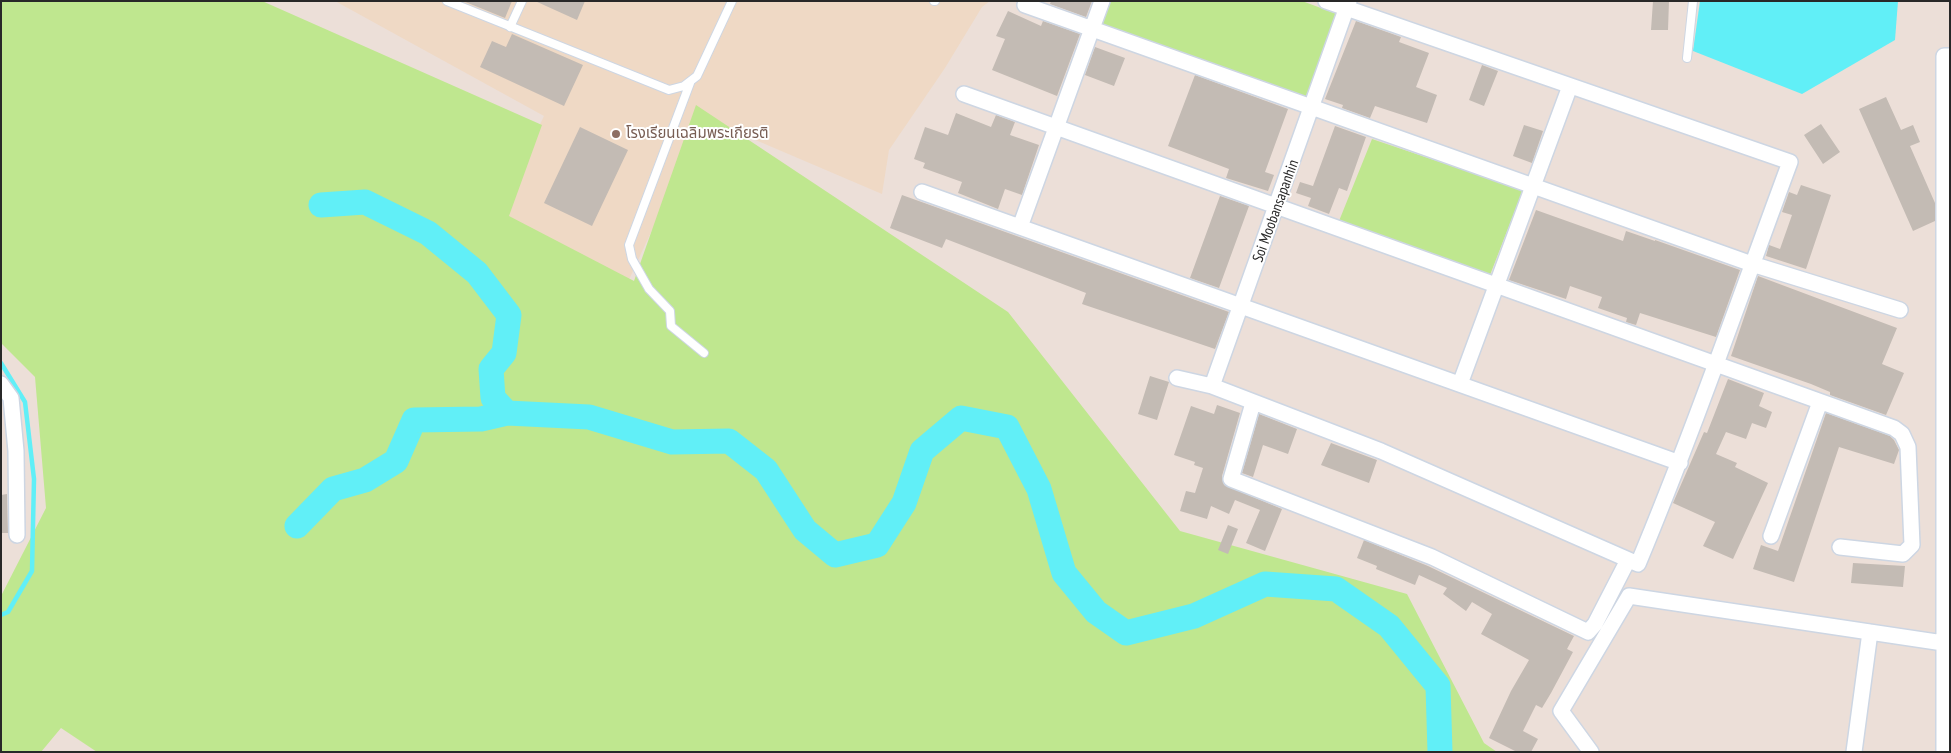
<!DOCTYPE html>
<meta charset="utf-8">
<style>
body{margin:0}
#map{position:relative;width:1951px;height:753px;overflow:hidden;background:#ecdfd8;font-family:"PT Sans Narrow",sans-serif}
canvas{display:block}
.frame{position:absolute;inset:0;border:2px solid #282828;pointer-events:none}
</style>
<div id="map">
<canvas width="1951" height="753"></canvas>
<div class="frame"></div>
</div>
<script>
const context = document.querySelector('canvas').getContext('2d');
context.lineJoin = 'round';
function fill(path, color) { context.fillStyle = color; context.fill(path, 'evenodd'); }
function trace(path, color, width, dash) { context.strokeStyle = color; context.lineWidth = width; context.lineCap = dash ? 'butt' : 'round'; context.setLineDash(dash || []); context.stroke(path); }
function write(font, color, halo, rows, align = 'center') {
  context.font = font + ' "PT Sans Narrow","Noto Sans Thai",sans-serif'; context.lineWidth = 4; context.setLineDash([]); context.textBaseline = 'middle'; context.strokeStyle = halo; context.fillStyle = color; for (const [text, x, y, turn = 0] of rows) {
    context.save(); context.translate(x, y); context.rotate((+turn || 0) * Math.PI / 180); context.textAlign = isNaN(turn) ? turn : align; if (halo) context.strokeText(text, 0, 0); context.fillText(text, 0, 0); context.restore();
  }
}
fill(new Path2D(`
 M335,1h655l-8,6 -37,61 -56,82 -7,44 -178,-76 -78,168 -131,-68 49,-102z`), '#efd9c5');
fill(new Path2D(`
 M1,1h261l280,124 -33,91 125,65 62,-176 312,207 172,219 227,63 77,149 13,9h-1400l-36,-24 -20,24h-40v-156l45,-88 -11,-131 -34,-34z
 M1108,1h194l35,13 -30,84 -207,-74z
 M1372,139l151,51 -33,85 -151,-54z`), '#bfe78f');
fill(new Path2D(`
 M1700,1h198l-3,39 -93,54 -109,-43z`), '#61eff7');
trace(new Path2D(`
 M1,363l24,39 9,77 -2,92 -24,41 -7,3`), '#61eff7', 4.5);
trace(new Path2D(`
 M321,205l44,-3 63,31 49,40 32,42 -5,38 -13,16 2,29 14,15 82,4 83,25 57,-1 37,29 39,60 30,25 42,-10 27,-42 18,-52 39,-33 46,9 32,62 25,84 32,39 30,21 68,-17 71,-32 71,5 53,37 49,60 2,66
 M297,526l36,-37 32,-9 31,-19 18,-41 67,-1 26,-6`), '#61eff7', 25);
fill(new Path2D(`
 M463,1h49l-7,17z
 M535,1h50l-8,19z
 M1051,1h41l-6,16 -36,-13z
 M1653,1h16l-1,29h-17z
 M1008,11l33,15 2,-5 37,13 -23,62 -65,-26 13,-31 -9,-3z
 M1356,21l45,16 -2,5 30,11 -13,34 21,8 -10,28 -52,-17 -5,12 -28,-10 1,-3 -18,-6z
 M512,34l71,31 -19,41 -84,-39 12,-26 14,6z
 M1095,47l30,11 -11,28 -29,-11z
 M1482,65l16,6 -14,35 -15,-6z
 M1195,75l93,34 -23,63 9,3 -6,16 -42,-13 3,-9 -61,-23z
 M1886,97l15,33 12,-5 7,17 -10,4 25,57v18l-22,10 -54,-122z
 M956,113l35,14 5,-12 19,7 -5,13 29,10 -17,50 -17,-6 -7,20 -40,-16 4,-11 -39,-14 2,-5 -11,-4 11,-32 23,8z
 M1821,124l19,28 -17,12 -19,-29z
 M1524,125l19,6 -11,32 -19,-7z
 M1335,126l31,11 -19,54 -8,-3 -10,26 -21,-8 3,-8 -15,-5 4,-11 13,4z
 M580,127l48,23 -36,76 -48,-23z
 M1801,185l30,10 -25,74 -40,-13 3,-11 11,4 12,-34 -10,-3 7,-20 8,3z
 M902,195l327,117 -14,37 -133,-45 4,-11 -140,-54 -4,9 -52,-20z
 M1220,196l29,10 -30,82 -29,-10z
 M1536,210l87,31 3,-10 29,10v-1l85,30 -24,67 -76,-24 -4,12 -10,-3 1,-4 -29,-10 4,-11 -32,-11 -4,13 -57,-19z
 M1758,276l139,52 -15,36 22,9 -18,42 -56,-20v-3l-19,-8 -80,-28z
 M1150,376l19,6 -12,38 -19,-6z
 M1728,379l36,14 -5,13 13,6 -6,16 -14,-5 -6,16 -20,-7 -10,22 21,9 -2,4 33,16 -35,76 -30,-13 12,-24 -42,-19 31,-71 3,1z
 M1217,405l23,8 -18,63 2,9 58,24 -17,42 -19,-8 14,-33 -25,-10 -6,14 -18,-8 -4,13 -27,-8 6,-20 9,2 8,-25 -9,-3 1,-3 -21,-7 17,-49 23,8z
 M1826,413l64,23 4,4 5,10 -5,14 -55,-17 -45,135 -41,-13 8,-24 17,6z
 M1259,414l38,15 -9,25 -25,-9 -10,32 -11,-4z
 M1331,443l46,17 -8,23 -48,-18z
 M7,494l1,39h-7v-38z
 M1228,525l10,4 -10,25 -10,-4z
 M1364,540l64,26 146,70 -7,13 6,3 -22,41 -9,15 -6,-3 -13,26 15,8 -7,13h-14l-28,-14 22,-47 18,-31 -48,-26 11,-20 -20,-12 -6,9 -23,-17 4,-6 -28,-13 -4,10 -39,-16 1,-3 -20,-8z
 M1853,563l52,3 -2,21 -52,-4z`), '#c3bbb4');
const service = new Path2D(`
 M447,1l222,89 15,-4 13,-10 35,-75
 M934,1h1
 M510,27l12,-26
 M1687,58l6,-57
 M690,83l-61,162 3,14 17,30 21,22 1,15 33,27`);
const minor = new Path2D(`
 M1025,5l727,259 148,46
 M964,94l930,334 8,6 6,13 4,98 -9,9 -63,-7
 M922,192l758,271
 M1020,227l82,-226
 M1177,378l35,8 137,-385
 M1,384l10,14 5,53 1,84
 M1460,384l110,-298
 M1212,386l169,65 257,113c55,-132 102,-267 152,-402l-464,-161
 M1253,403l-22,76 201,78 156,75 7,-8 33,-64
 M1771,536l49,-134
 M1591,752l-30,-41 68,-115 321,48
 M1854,752l16,-120
 M1944,752v-696h6`);
trace(service, '#cdd6e3', 10);
trace(minor, '#cdd6e3', 18);
trace(service, '#fff', 8);
trace(minor, '#fff', 15);
for (const [x, y, r, color] of [
 [616,134,5,"#8d6e63"]
]) { const dot = new Path2D(); dot.arc(x, y, r, 0, 2 * Math.PI); context.fillStyle = color; context.fill(dot); trace(dot, '#fff', 2); }
write('15px', '#785e54', '#fff', [
 ["โรงเรียนเฉลิมพระเกียรติ",626,134]
], 'left');
write('15px', '#282828', '#fff', [
 ["Soi Moobansapanhin",1276,211,-70]
]);
</script>
